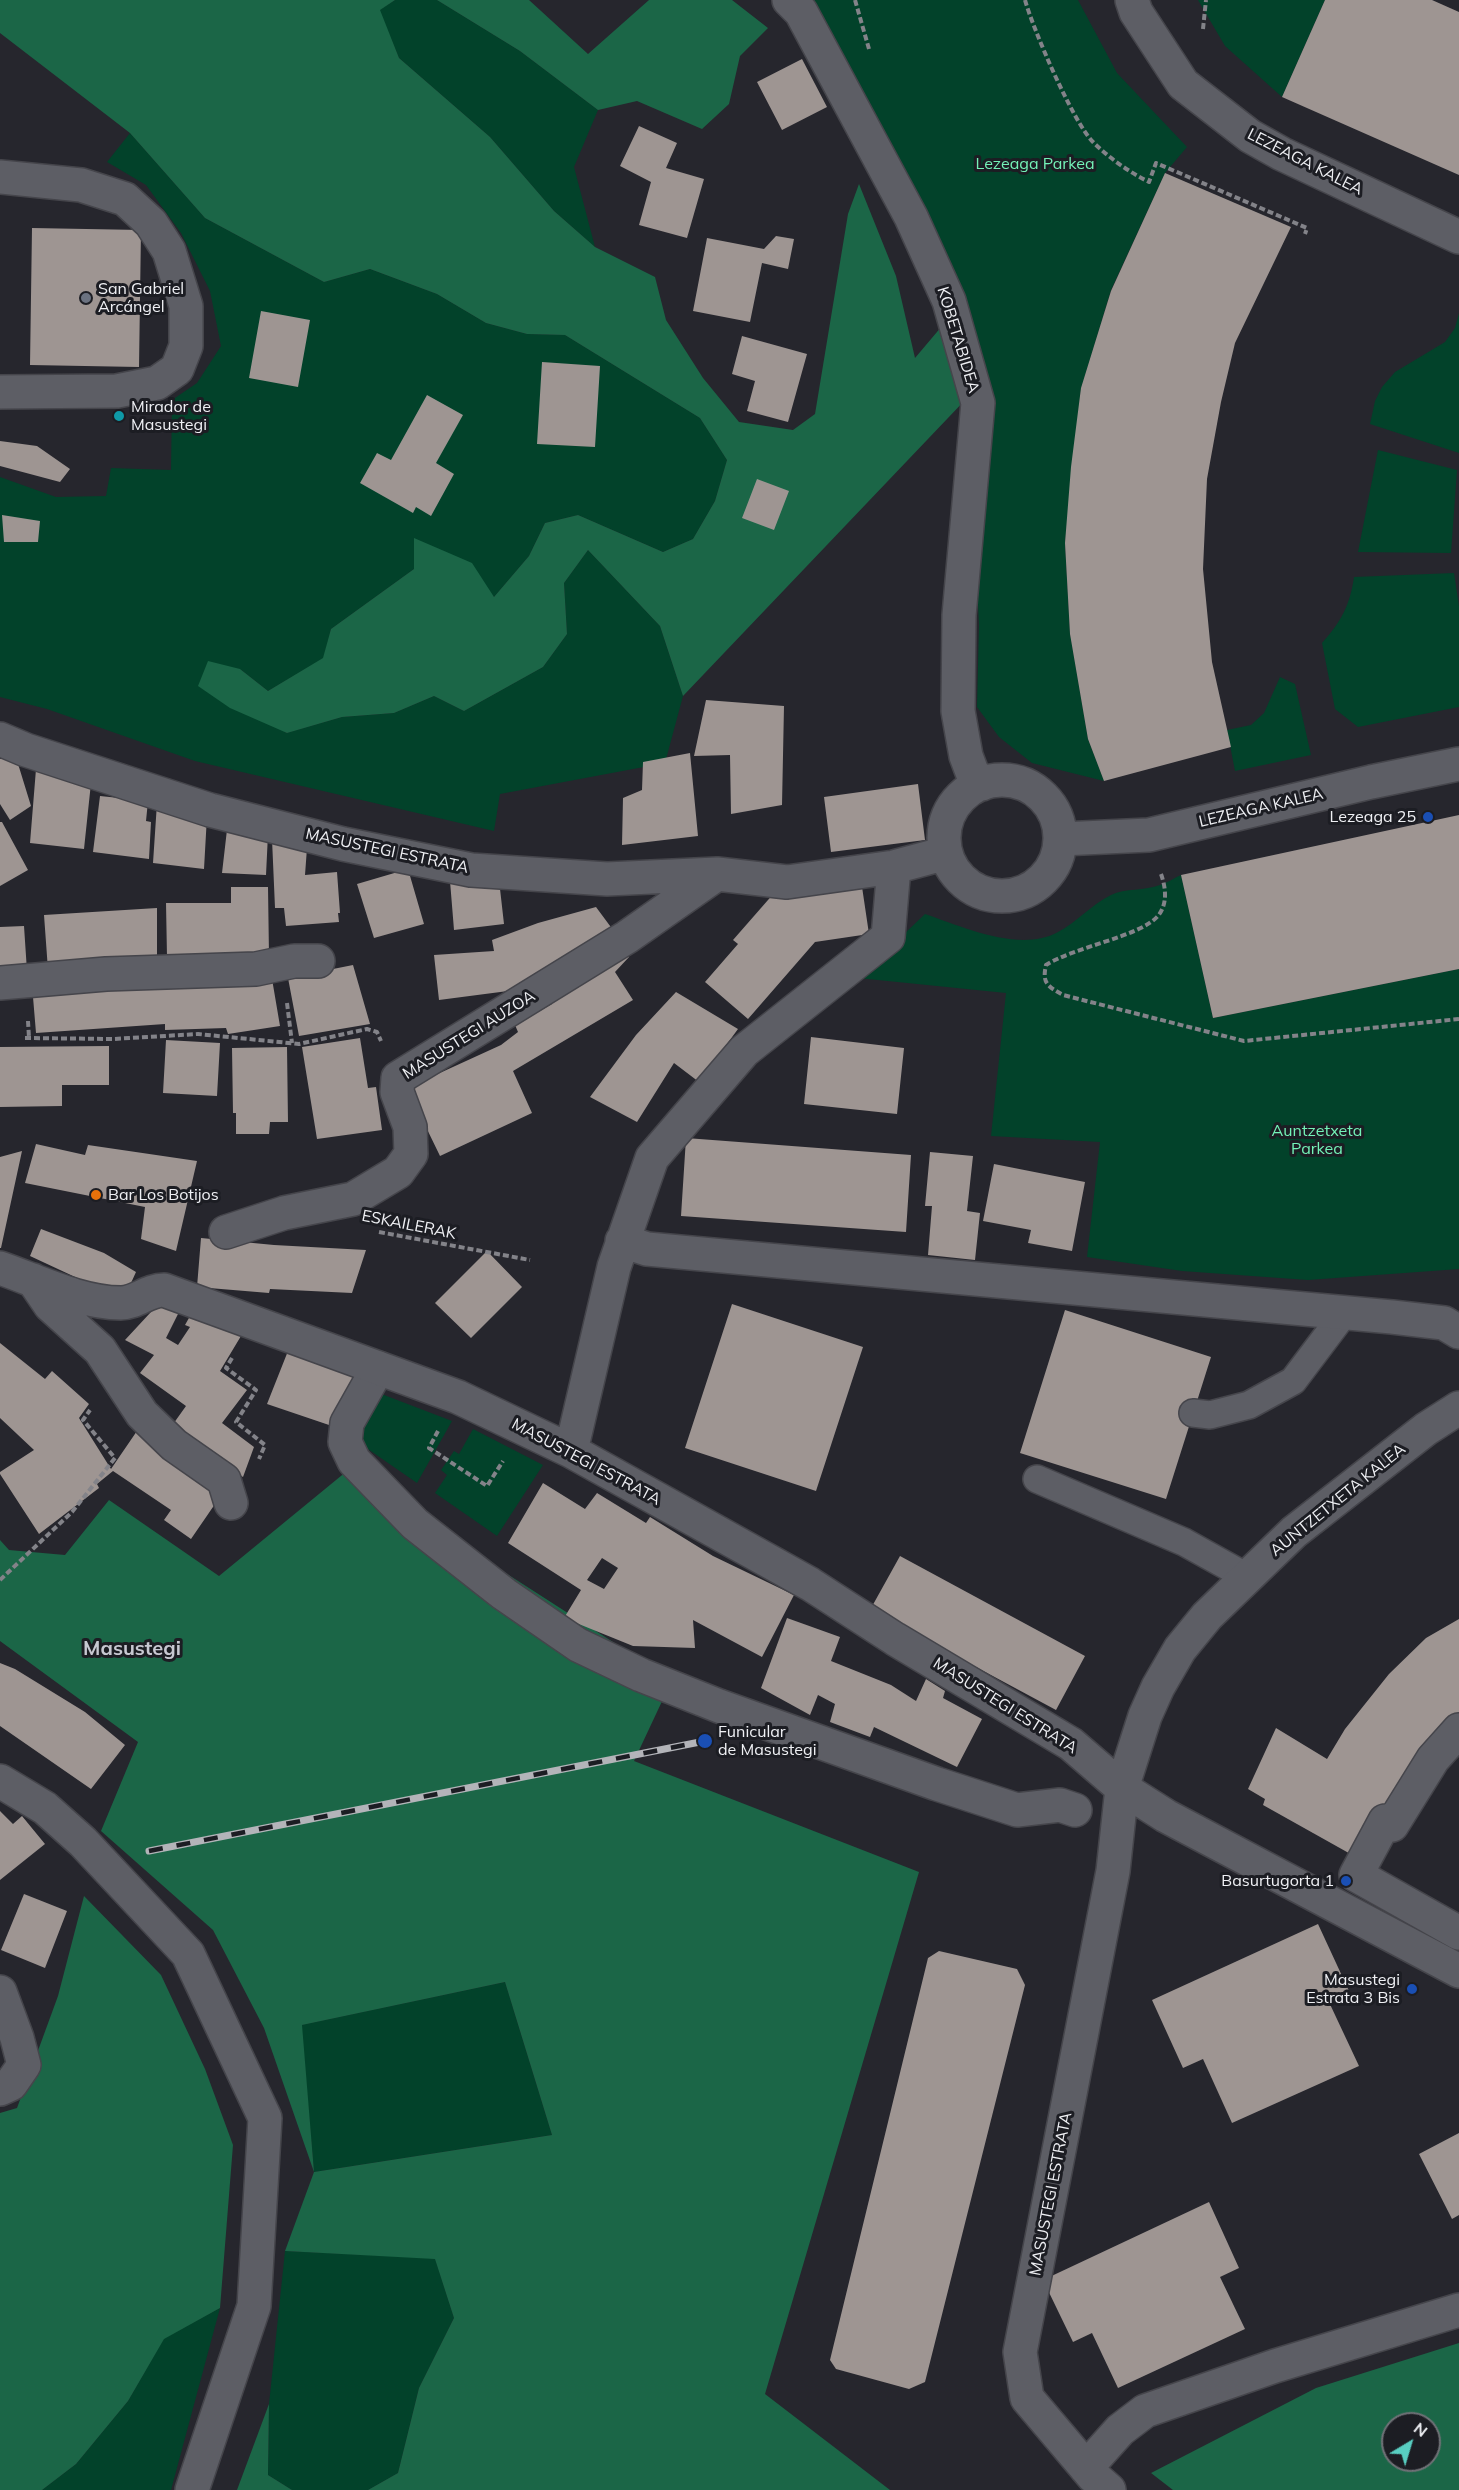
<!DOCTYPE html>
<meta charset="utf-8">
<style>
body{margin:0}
#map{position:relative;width:1459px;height:2490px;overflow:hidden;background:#26262d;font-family:Mulish,sans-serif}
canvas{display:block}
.north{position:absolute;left:1381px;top:2412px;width:60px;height:60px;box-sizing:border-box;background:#1c1d23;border:2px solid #707177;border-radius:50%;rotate:38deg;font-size:16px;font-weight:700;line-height:24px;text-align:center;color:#eff0f4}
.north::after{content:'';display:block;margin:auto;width:21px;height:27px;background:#58cec1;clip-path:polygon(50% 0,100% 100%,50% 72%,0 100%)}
</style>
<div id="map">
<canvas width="1459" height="2490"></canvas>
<div class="north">N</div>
</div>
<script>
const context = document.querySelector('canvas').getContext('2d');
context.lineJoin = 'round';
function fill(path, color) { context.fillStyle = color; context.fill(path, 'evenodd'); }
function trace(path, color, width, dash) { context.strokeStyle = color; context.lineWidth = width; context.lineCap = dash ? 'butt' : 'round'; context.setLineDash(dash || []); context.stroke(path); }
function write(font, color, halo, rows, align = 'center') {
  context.font = font + ' Mulish,sans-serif'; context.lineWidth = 6; context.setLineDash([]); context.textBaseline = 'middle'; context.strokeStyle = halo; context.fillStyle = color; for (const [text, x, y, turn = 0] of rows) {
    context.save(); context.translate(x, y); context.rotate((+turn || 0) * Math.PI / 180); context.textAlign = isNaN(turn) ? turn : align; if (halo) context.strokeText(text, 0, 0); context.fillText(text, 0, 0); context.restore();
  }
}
fill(new Path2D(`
 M395,0h42l83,51 78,59 -24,57 21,80 -41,-36 -64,-74 -91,-79 -20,-48z
 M805,0h273l39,73 70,74 -22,26 -54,117 -30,99 -16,154 5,90 18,106 16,42 -72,-18 -33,-26 -22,-30 2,-82 -15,-325z
 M1198,0h127l-43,97 -57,-51z
 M130,133l75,85 119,64 46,-13 67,25 49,29 41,11 38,1 135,83 27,42 -12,41 -22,38 -30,13 -85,-37 -33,8 -16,33 -35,41 -80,-58v30l-83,60 -7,29 -56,33 -28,-22 46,64 56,-16 52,-4 40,-17 30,15 79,-44 24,-33 -3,-51 24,-33 72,76 23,70 -18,67 -165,31 -6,37 -299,-70 -148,-52 -47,-12v-220l56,20 50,-1 5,-28 60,2 1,-70 25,-17 24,-37 -11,-55 -29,-58 -35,-48 -39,-23z
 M1459,313v140l-89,-29 5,-23 7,-14 13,-15 50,-30 10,-14z
 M1378,450l79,20 -6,83 -93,-1z
 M1454,573l5,33v101l-101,20 -23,-18 -13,-66c19,-21 28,-38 32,-66z
 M1280,677l15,7 16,71 -76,16 -8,-41 24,-5 13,-12z
 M1181,875l32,143 246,-49v300l-151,11 -126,-9 -95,-14 13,-115 -109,-6 15,-143 -148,-15 67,-64c38,13 95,39 133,18 19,-10 33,-27 53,-37 14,-7 34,-4 49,-10 7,-2 14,-7 21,-10z
 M371,1390l81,31 -35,62 -68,-47z
 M473,1429l70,36 -46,71 -62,-43 12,-18 -6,-5 13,-19 5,3z
 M505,1982l47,153 -238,37 -13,-147z
 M285,2251l150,7 19,60 -35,70 -21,85 -30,17h-76l-24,-15 1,-71z
 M220,2308l-49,182h-129l34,-26 52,-63 36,-63z`), '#02422a');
fill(new Path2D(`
 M0,0h395l-15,10 19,48 91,79 64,74 41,36 60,30 11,43 37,58 36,44 54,8 22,-16 33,-200 11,-30 37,92 19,82 49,-58 4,97 -285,299 -23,-70 -72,-76 -24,33 3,51 -24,33 -79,44 -30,-15 -40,17 -52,4 -55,16 -57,-25 -32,-22 10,-25 32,8 28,22 55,-33 8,-29 83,-60v-31l58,25 22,34 35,-41 16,-33 33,-8 85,37 30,-13 22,-38 12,-41 -27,-42 -135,-83 -38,-1 -41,-11 -49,-29 -67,-25 -46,13 -119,-64 -75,-85 -130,-100z
 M437,0h92l59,54 61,-54h83l36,28 -28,28 -11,48 -27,25 -65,-28 -39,9 -78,-59z
 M347,1471l325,209 -38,81 285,111 -154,522 125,96h-522l30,-17 21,-85 35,-70 -19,-59 -150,-8 29,-79 -50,-144 -51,-98 -112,-99 37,-89 -138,-101v-101l9,10 56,5 44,-55 110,76zM505,1982l47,153 -238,37 -12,-147z
 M84,1896l77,79 44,94 28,76 -13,163 -56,31 -36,62 -52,63 -34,26h-42v-377l17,-5 41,-112z
 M1459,2343v147h-286l-22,-17 165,-85zM1393,2424h36v36h-36z
 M269,2404l-1,71 24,15h-55z`), '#1b6647');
fill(new Path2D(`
 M1325,0h107l27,12v163l-177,-78z
 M802,59l25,48 -45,23 -25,-48z
 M639,126l38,17 -11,25 38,11 -17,59 -48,-13 12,-43 -31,-16z
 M1165,173l126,54 -56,116 -14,59 -14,77 -4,90 9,93 19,85 -127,34 -16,-42 -18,-105 -5,-91 6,-76 10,-79 30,-97z
 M32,228l109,2 -2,137 -109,-2z
 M776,236l18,3 -6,30 -26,-6 -12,59 -57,-11 14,-73 57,11z
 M261,311l49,9 -12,67 -49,-9z
 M742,336l65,18 -19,68 -41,-11 8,-30 -23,-7z
 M542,362l58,4 -5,81 -58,-3z
 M427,395l36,20 -27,48 18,11 -23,42 -15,-9 -3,6 -53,-30 17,-30 14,7z
 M0,441l37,5 33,23 -10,13 -60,-16z
 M757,479l32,12 -15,39 -32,-12z
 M2,515l38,6 -2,21h-34z
 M706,700l78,6 -2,99 -51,9 -1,-59 -36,1z
 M690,753l8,83 -76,9 1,-47 19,-8 1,-28z
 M15,754l16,52 -21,14 -10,-16v-45z
 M36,769l55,14 -7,66 -54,-6z
 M918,784l7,56 -94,12 -7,-55z
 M100,796l48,5 -2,20 5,1 -2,37 -56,-7z
 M157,803l50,13 -3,53 -51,-6z
 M1459,815v154l-246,49 -32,-143z
 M228,821l40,13 -2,41 -44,-2z
 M0,822h2l26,48 -28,16z
 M272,839l35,9 -2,27 32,-3 3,41h-2l1,9 -53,4 -2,-18h-9z
 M408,869l16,55 -50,14 -17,-54z
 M499,880l5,44 -50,6 -4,-49z
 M861,880l8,54 -54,8 -67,77 -43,-37 33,-38 -5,-4 42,-48z
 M231,887h37l1,69 -102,1 -1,-54h65z
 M596,907l20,27 -59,38 -49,19 -69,9 -5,-45 60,-4 -2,-11 46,-17z
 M157,908v57l-109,5 -4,-55z
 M24,926l3,45 -27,2v-46z
 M621,948l8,9 -14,15 18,28 -120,71 19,42 -92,43 -33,-68 94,-43 17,-13 -3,-7 37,-21 -4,-10z
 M353,965l17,59 -71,12 -11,-58z
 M271,973l9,53 -52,8 -2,-6 -61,2v-6l-129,9 -4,-48z
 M676,992l62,37 -39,53 -25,-19 -37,59 -47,-25 46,-62z
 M811,1037l93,11 -7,66 -93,-10z
 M360,1038l8,50 8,-1 6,43 -65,9 -15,-92z
 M166,1040l54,3 -3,53 -54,-3z
 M109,1046v39h-47v21l-62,1v-60z
 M287,1047l1,75h-18l-1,12h-33v-21h-3l-1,-65z
 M686,1138l225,17 -5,77 -225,-16z
 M36,1144l49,11 3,-10 109,16 -21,90 -35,-12 4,-32 -120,-24z
 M22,1151l-21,97h-1v-91z
 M930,1152l43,4 -6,55 13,2 -5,47 -47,-5 4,-49h-7z
 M994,1164l91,18 -13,69 -44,-8 3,-13 -48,-9z
 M41,1229l63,24 32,19 -10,22 -38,-11 -58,-27z
 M201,1238l73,7 92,5 -14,43 -82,-4 -1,4 -72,-6z
 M487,1251l35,36 -51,51 -36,-35z
 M163,1299l19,7 -16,32 12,7 12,-18 -5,-2 9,-16 50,22 -24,40 27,19 -25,33 32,24 -11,30 -72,-50 15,-21 -46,-33 14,-18 -29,-15z
 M732,1304l131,43 -47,144 -131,-43z
 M1065,1310l146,47 -45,142 -146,-46z
 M0,1343l45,36 7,-8 37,33 -10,14 32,51 28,-41 87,60 -35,51 -27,-19 7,-10 -58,-39 -16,13 2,4 -60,46 -39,-60v-2l34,-22 -34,-32z
 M288,1351l75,30 -14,33 -20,11 -62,-21z
 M543,1483l42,26 12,-16 49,30 4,-6 63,39 81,39 -32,62 -69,-37 2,28 -62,-2 -69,-28 17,-28 -73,-47zM602,1558l16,10 -14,21 -17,-9z
 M900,1556l185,100 -29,54 -186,-100z
 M787,1618l53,19 -9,24 60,24 25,16 10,-22 19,12 -2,7 39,21 -25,48 -83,-40 -4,10 -40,-15 5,-18 -17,-9 -8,20 -49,-27z
 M1459,1619v111l-96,131 -100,-56 2,-6 -17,-10 28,-61 51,31 18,-30 44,-55 37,-36z
 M0,1663l15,6 70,43 40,33 -34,44 -91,-63z
 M0,1811l13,13 9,-8 23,28 -45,36z
 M24,1894l43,17 -22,57 -44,-18z
 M1318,1924l31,67 -21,9 31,66 -127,57 -29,-64 -20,9 -31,-68z
 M939,1951l78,18 8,16 -100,397 -16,7 -73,-20 -6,-9 98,-402z
 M1459,2133v82l-7,4 -33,-65z
 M1209,2202l30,66 -19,9 25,52 -127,59 -26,-55 -19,9 -30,-62z`), '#9e9592');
const service = new Path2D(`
 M1193,1413l17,2 39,-10 44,-24 52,-69
 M1037,1479l147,63 63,35`);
const pedestrian = new Path2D(`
 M378,1368l-31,55 -2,19 9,19 61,63 89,70 74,51 63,30 78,31 218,78 80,26 43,-5 15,5
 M1459,1730l-26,29 -41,66 -7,-4 -29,54 103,58`);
const minor = new Path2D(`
 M789,0l12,12 110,205 38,84 29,102 -19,212 -1,96 8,45 6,16 10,12
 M1132,0l4,12 47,72 67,52 32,18 177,83
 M0,177l81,8 44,14 26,24 18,28 17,55v40l-9,23 -20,14 -40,8 -117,1
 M0,739l26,11 184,60 133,34 128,26 136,9 110,-5 70,8 107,-15 52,-14
 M944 838a58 58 0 1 1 116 0a58 58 0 1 1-116 0Z
 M1061,839l88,-4 222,-53 88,-18
 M0,983l106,-9 150,-5 38,-8h24
 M226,1232l58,-19 69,-14 45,-27 13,-18 -1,-27 -13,-35 1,-14 229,-141 90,-63
 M622,1241l25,8 745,68 52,6 15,9
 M0,1268c38,13 80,35 121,35 15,0 27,-13 43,-13l294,107 113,54 239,133 85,55 176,105 51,44 44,28 293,155
 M33,1280l17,25 50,45 42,64 32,31 50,35 7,23
 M571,1451l43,-184 38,-109 92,-107 144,-114 6,-70
 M0,1781l45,27 38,34 105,112 77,164 -11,188 -62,184
 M0,1992l17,46 7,27 -13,19 -11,5
 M1086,2468l34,-38 25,-19 130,-45 184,-56
 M1109,2490l-16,-14 -66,-78 -7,-46 93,-481 9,-83 23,-72 13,-29 22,-38 27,-33 87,-84 132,-103 33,-21`);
trace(service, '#45454b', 30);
trace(pedestrian, '#45454b', 36);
trace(minor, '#45454b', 36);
trace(new Path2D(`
 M855,0l14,49
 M1025,0c8,29 48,122 68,142 16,16 36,30 56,40l7,-19 151,65 -2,6
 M1203,29l3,-29
 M1161,874c5,14 7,31 -4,43 -19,20 -83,30 -111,48 -4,18 1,21 17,30l181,46 215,-22
 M287,1003l5,40
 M28,1021l1,17
 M25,1038l88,1 85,-5 101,10 68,-15 10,3 4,9
 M379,1232l151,28
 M232,1358l-6,10 30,22 -20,32 29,23 -6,14
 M438,1431l-9,17 58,38 16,-25
 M0,1580l72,-68 43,-54 -32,-38 7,-10`), '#838389', 4, [6, 3]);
trace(service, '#5d5e65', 27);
trace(pedestrian, '#5d5e65', 33);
trace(minor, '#5d5e65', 33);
const rail = new Path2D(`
 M149,1851l556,-110`);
trace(rail, '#b3b4b9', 7);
trace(rail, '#1c1d23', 4.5, [14]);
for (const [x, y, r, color] of [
 [86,298,6,"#6b7280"],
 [119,416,6,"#0f9aa8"],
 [1428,817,6,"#1a4fb4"],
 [96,1195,6,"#e8710a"],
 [705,1741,8,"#1a4fb4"],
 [1346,1881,6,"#1a4fb4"],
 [1412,1989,6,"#1a4fb4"]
]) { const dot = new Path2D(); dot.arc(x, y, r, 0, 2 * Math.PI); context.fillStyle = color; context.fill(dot); trace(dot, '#1c1d23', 2); }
write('16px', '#eff0f4', '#1c1d23', [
 ["LEZEAGA KALEA",1305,162,27],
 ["KOBETABIDEA",958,340,73],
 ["LEZEAGA KALEA",1261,808,-13],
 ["MASUSTEGI ESTRATA",387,851,12],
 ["MASUSTEGI AUZOA",469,1035,-32],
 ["ESKAILERAK",409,1225,11],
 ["MASUSTEGI ESTRATA",586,1462,28],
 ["AUNTZETXETA KALEA",1338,1500,-39],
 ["MASUSTEGI ESTRATA",1005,1706,32],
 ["MASUSTEGI ESTRATA",1051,2194,-79]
]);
write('16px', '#74f3b8', '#1c1d23', [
 ["Lezeaga Parkea",1035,164],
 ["Auntzetxeta",1317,1131],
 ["Parkea",1317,1149]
]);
write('16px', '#eff0f4', '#1c1d23', [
 ["San Gabriel",98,289],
 ["Arcángel",98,307],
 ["Mirador de",131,407],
 ["Masustegi",131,425],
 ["Lezeaga 25",1416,817,"right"],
 ["Bar Los Botijos",108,1195],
 ["Funicular",718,1732],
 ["de Masustegi",718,1750],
 ["Basurtugorta 1",1334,1881,"right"],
 ["Masustegi",1400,1980,"right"],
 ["Estrata 3 Bis",1400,1998,"right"]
], 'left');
write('bold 20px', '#c7c8d1', '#1c1d23', [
 ["Masustegi",132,1649]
]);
</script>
